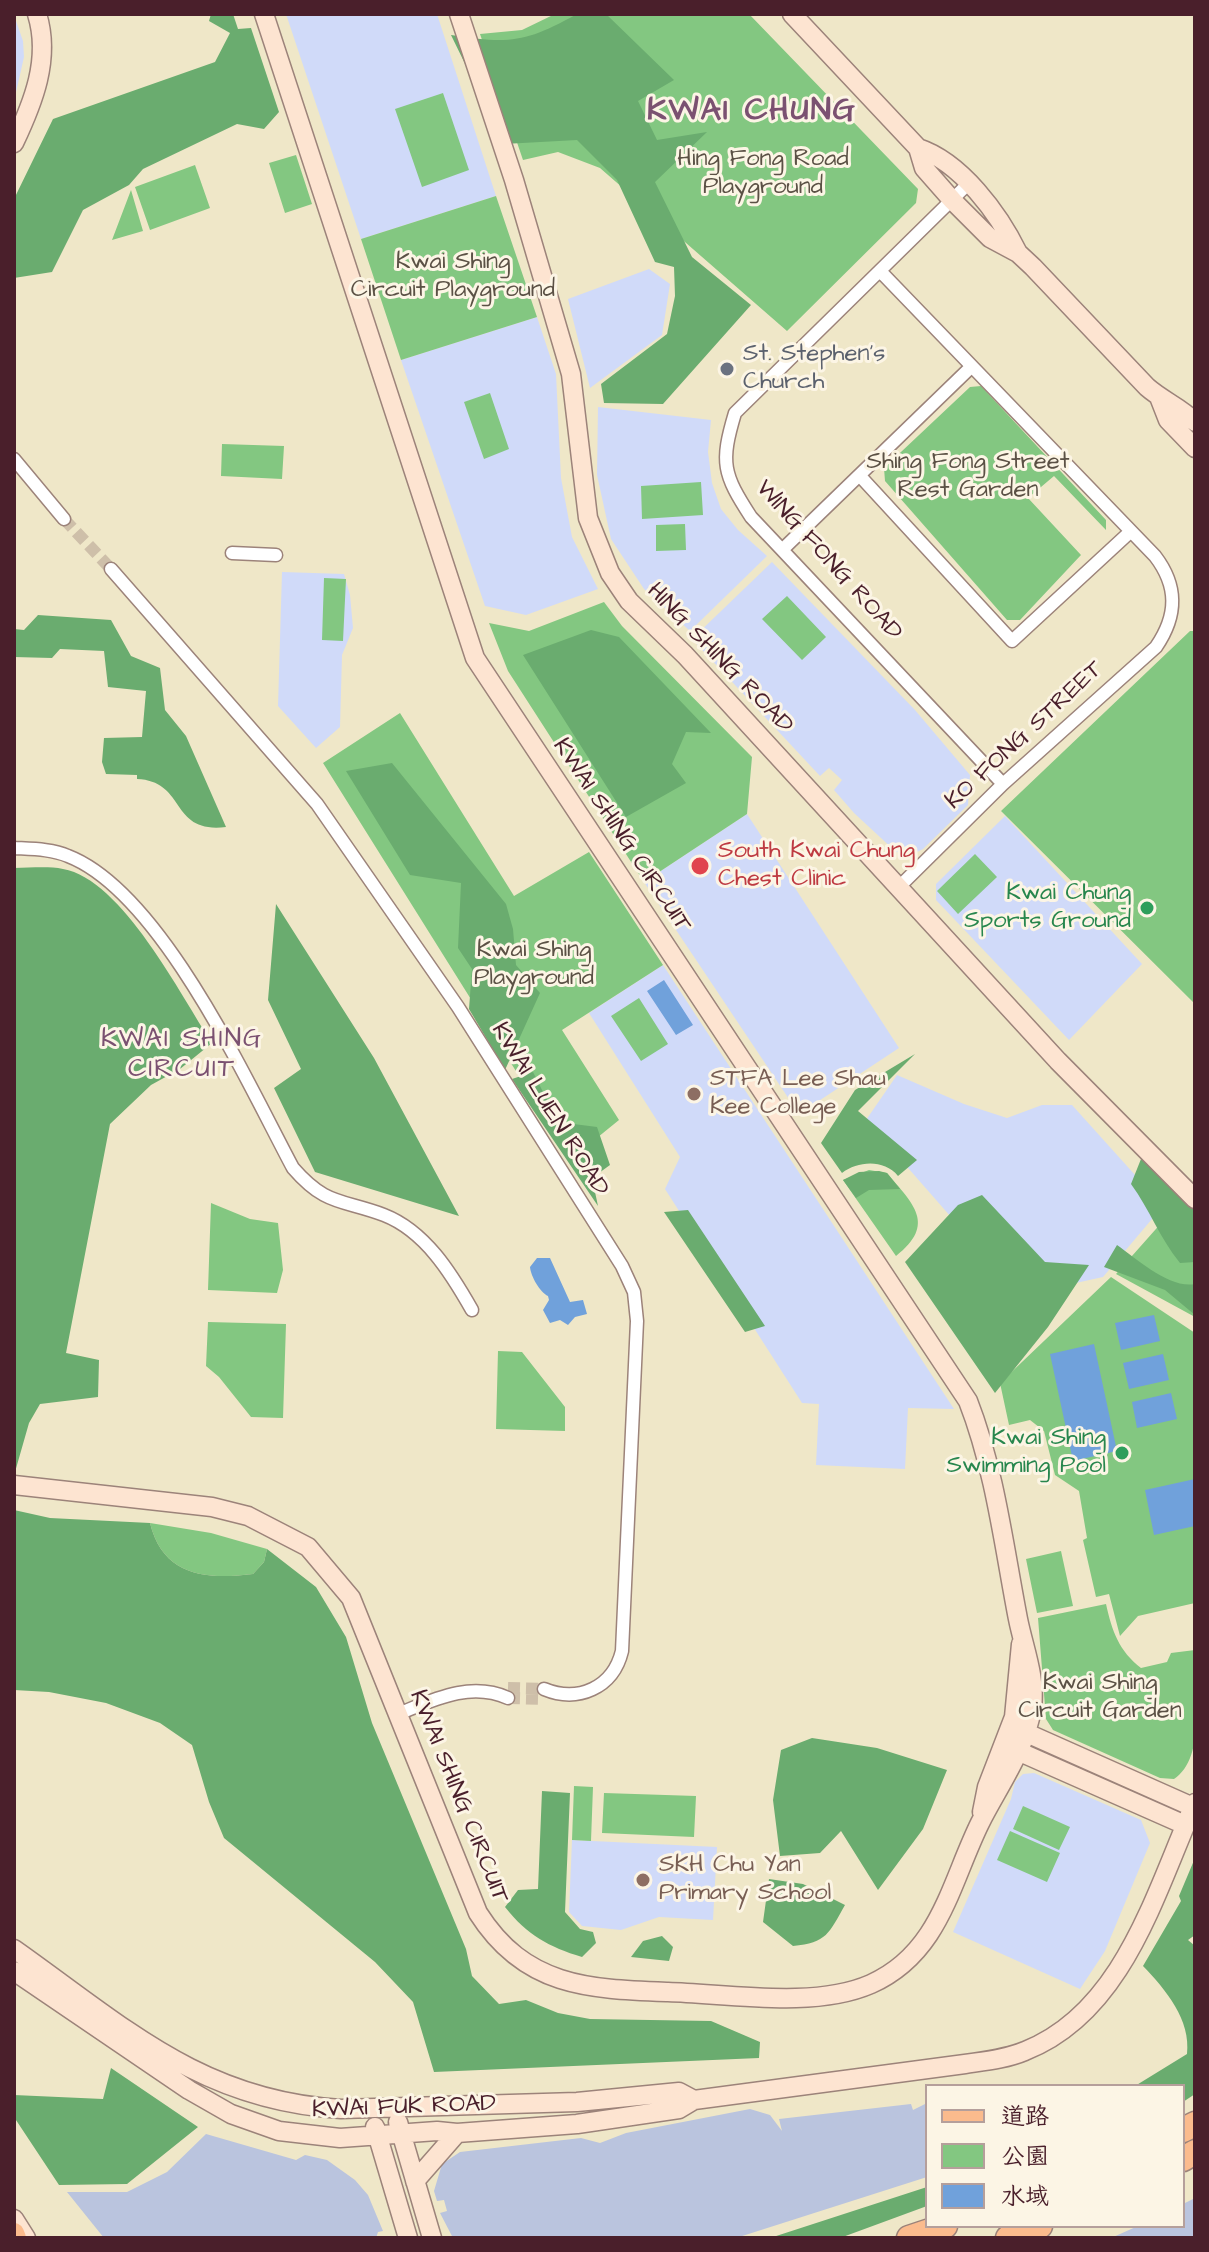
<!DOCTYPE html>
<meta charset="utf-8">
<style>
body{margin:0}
#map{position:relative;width:1209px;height:2252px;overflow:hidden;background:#efe7c8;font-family:"Architects Daughter","LXGW WenKai TC",sans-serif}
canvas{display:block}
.frame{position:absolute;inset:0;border:16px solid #4a1f2b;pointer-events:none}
.legend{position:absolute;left:925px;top:2084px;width:260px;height:144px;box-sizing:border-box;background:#fcf5e5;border:2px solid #b59f9b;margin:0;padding:10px 14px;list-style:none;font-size:24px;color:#4a1f2b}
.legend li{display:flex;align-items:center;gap:16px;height:40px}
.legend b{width:40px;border:2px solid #b59f9b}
</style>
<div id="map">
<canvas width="1209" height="2252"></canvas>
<div class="frame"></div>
<ul class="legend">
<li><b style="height:10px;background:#fbbb8d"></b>道路</li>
<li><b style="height:22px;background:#83c781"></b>公園</li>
<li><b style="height:22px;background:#70a1db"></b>水域</li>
</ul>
</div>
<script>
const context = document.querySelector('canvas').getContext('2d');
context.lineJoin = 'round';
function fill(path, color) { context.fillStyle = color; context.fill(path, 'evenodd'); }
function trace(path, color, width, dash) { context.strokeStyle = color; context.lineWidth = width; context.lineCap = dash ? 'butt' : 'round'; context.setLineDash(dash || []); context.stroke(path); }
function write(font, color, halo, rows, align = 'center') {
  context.font = font + ' "Architects Daughter",sans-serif'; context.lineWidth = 6; context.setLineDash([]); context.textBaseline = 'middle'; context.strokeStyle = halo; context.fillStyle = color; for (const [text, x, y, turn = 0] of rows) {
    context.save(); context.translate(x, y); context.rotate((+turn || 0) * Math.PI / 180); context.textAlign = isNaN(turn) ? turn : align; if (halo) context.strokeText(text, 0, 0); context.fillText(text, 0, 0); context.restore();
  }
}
fill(new Path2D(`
 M286,14h151l59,182 -135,43z
 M14,15l9,26 1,16 -10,44z
 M649,269l21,15 -8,51 -72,53 -22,-89z
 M537,317l19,57 5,104 11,59 26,52 -72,26 -41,-9 -84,-246z
 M598,407l113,13 -3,32 4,31 9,26 17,21 29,26 -77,75 -46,-42 -33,-50 -14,-64z
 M772,562l143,148 55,65 -2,30 -45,44 -10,5 -8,2 -10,-5 -41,-38 -20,-23 8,-10 -13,-12 -9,8 -128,-137z
 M282,572l62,2 6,21 3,33 -11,27 -2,72 -24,21 -38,-42z
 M747,814l152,234 -100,66 -155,-232z
 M1005,816l137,148 -73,76 -133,-140v-16z
 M663,965l291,444 -46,-1 -3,61 -89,-4 3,-61 -17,-1 -137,-214 15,-32 -91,-144z
 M897,1075l67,29 43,14 35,-13h30l91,101 -60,71 -50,11 -102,-71 -85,-97z
 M1034,1773l107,47 9,23 -45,108 -25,38 -127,-57 58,-133 4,-17 8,-8z
 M572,1840l145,7 -4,73 -54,-3 -38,13 -39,-4 -13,-14z`), '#d0daf9');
fill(new Path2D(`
 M927,2103v74l-191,61h-283l-13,-25 7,-2 -3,-11 -7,1 -3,-10 8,-27 18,-12 121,-14 19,5 26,-10 124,-24 20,6 12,16 -3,-12 132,-15 2,6z
 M206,2134l90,26 9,-5 22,5 28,20 13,15 15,36 -5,1 -2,6h-272l-37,-46h60l40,-20z
 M1195,2198v40h-84l27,-12h45v-22z`), '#bac4de');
fill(new Path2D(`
 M555,14h194l169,175 -2,14 -129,128 -187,-163 -42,-16 -35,8 -43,-126 42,-4z
 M443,93l26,77 -47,17 -27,-78z
 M296,155l16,49 -27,9 -16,-50z
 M195,165l15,43 -60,22 -15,-43z
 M131,190l12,41 -31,9z
 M496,196l41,121 -136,43 -40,-121z
 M981,386l125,134v10l-52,-54 -26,22 53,57 -61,65h-13l-122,-139 -1,-13 86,-81z
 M490,393l19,56 -25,10 -20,-57z
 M222,444l62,2 -2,33 -61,-3z
 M701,482l2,33 -61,4 -1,-33z
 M685,524l1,26 -30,1v-26z
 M324,578l22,1 -3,62 -21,-1z
 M787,596l39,41 -24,23 -40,-41z
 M604,602l18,24 130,131 -5,57 -103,68 -136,-211 -19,-48 40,8z
 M1190,631h5v373l-194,-193z
 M400,713l114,183 75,-44 74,113 -101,65 57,90 -48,39 -248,-396z
 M975,854l22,23 -39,37 -21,-23z
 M639,998l29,46 -27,17 -30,-45z
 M869,1170l18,3c26,31 50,51 9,83l-53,-76z
 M211,1203l39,16 28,4 5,47 -6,23 -69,-3z
 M1171,1212l24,22v83l-79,-43z
 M1111,1277l84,56v270l-57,13 -18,20 -11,-42 -13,3 -13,-57 4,-2 -8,-47 -24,-16 -11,-44 -14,-11 -21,5 -9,-42z
 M208,1322l78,2 -3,94 -32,-1 -32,-40 -13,-11z
 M498,1351l24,1 43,55v24l-69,-2z
 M150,1523l61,10 56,16 -3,13 -11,12c-47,6 -90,2 -103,-51z
 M1061,1551l12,55 -36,7 -11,-54z
 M1106,1604c6,27 13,47 35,64l26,-6 4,-9 24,-3c0,37 12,108 -21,129l-14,-1 -107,-48 -7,-11 -8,-101z
 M574,1786l19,1 -2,54 -19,-1z
 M604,1793l92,3 -2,41 -92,-4z
 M1023,1806l47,21 -11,23 -46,-21z
 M1010,1831l50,22 -13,29 -50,-22z`), '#83c781');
fill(new Path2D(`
 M211,14h22l5,15 13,-1 28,84 -15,17 -27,-5 -94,45 -14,16 -46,25 -31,62 -38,6v-79l39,-80 162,-57 15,-29 -21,-12z
 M577,14h29l68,66 -36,21 19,39 50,-8 -52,50 37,75 59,48 -88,99 -59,-1 -3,-19 66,-50 8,-38 -1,-29 -19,-5 -38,-82 -40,-40 -73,4 -53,-109c58,9 74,8 126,-21z
 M38,615l73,5 20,36 29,12 5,42 21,26 40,91c-57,7 -39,-46 -89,-48v-4l-31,-1 -4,-12 2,-24 38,-1 4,-46 -38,-4 -4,-36 -44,-2 -8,9 -38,-1v-28l10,1z
 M591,630l28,7 92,96 -25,-1 -14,32 14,19 -60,34 -103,-162z
 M392,763l114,141 7,25 3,36 24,28 -35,77 -36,-61 3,-40 -14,-21 3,-65 -51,-8 -64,-104z
 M14,868c16,0 34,-2 49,1 59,10 118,127 149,174l-32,26 -29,16 -41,39 -44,229 33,7 -1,37 -58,7 -11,19 -14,49z
 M276,904l98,154 85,158 -144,-44 -41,-84 27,-19 -33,-69z
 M915,1054l-57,57 59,49 -19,16c-14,-17 -40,-15 -56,-3l-21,-30 34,-53z
 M533,1072l25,50 39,5 13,38 -18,13 6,28 -86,-127z
 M1143,1154l52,53v55l-15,1c-21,-26 -30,-53 -49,-79z
 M879,1171l8,2 13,16 -31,1 -13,8 -13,-18 16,-8z
 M982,1195l63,67 44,3 -41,62 -53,66 -90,-131 53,-57z
 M688,1210l77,116 -20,6 -81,-120z
 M1117,1245c20,14 53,44 78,39v31l-30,-25 -61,-23z
 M14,1510l36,8 100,5c13,53 56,57 103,51l11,-12 3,-13 49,38 30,50 26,86 94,226 6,27 27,28 27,-4 32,13 32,6 121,2 49,21 -1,16 -325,14 -21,-70 -38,-40 -151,-124 -15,-36 -17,-57 -32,-22 -54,-20 -57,-11 -35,-2z
 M812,1738l65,10 70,22 -24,59 -45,61 -37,-59 -21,22 -40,3 -7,-56 8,-50z
 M542,1791l28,2 -5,119 15,17 13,3 3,11 -14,14c-33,-10 -55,-22 -77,-50l13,-17 20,-1z
 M1195,1858v77l-7,5 7,6v148l-12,8v-16h-48l52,-32c4,-34 -21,-64 -44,-88l38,-65 -2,-5z
 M769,1879l34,5 42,21c-16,28 -18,38 -52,41l-30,-24z
 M662,1936l11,11 -4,14 -38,-4 12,-16z
 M111,2068l87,59 -71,57 -68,1 -45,-68v-22l89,4z
 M927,2187v19l-87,32h-70z`), '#6aac6f');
fill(new Path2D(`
 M664,980l29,45 -17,10 -29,-44z
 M537,1258h13l20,44 13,-2 4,14 -12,3 -7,8 -8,-5 -10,3 -7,-13 6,-10 -1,-4c-8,-4 -17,-19 -18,-29z
 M1154,1315l6,26 -39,9 -6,-27z
 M1094,1344l23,107 -44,10 -23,-107z
 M1163,1354l6,26 -40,9 -6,-26z
 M1171,1393l6,26 -40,9 -5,-26z
 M1195,1479v47l-41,9 -9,-45z`), '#70a1db');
trace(new Path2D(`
 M64,519l47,50
 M508,1688l36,1
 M508,1698l35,1`), '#cebfa9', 12, [12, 6]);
const street = new Path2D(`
 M968,184l-233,229c-15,50 -12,61 16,104l252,267
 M880,271l275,285c23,30 23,59 1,91l-153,137 -103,102
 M14,459l50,60
 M860,476l152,165 118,-109
 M783,549l187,-181
 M232,553l44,2
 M111,569l206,235 141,203 164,259 12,26 3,29 -15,330c-9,37 -44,52 -78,38
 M14,848c18,1 38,1 54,8 93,36 179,226 225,312 33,38 48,31 91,47 41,16 67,58 88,95
 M398,1714c35,-14 72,-33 110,-16`);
const secondary = new Path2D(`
 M459,14l55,166 57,194 17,144 22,55 19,28 56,54 373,406 137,138
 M792,14l126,134 6,20 29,33 37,37 28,15 15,14 114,120c16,14 33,20 48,35
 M14,143c19,-40 37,-84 23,-129
 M918,148c43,14 81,66 100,105
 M1159,397l9,23 27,28
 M14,1485l198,22 36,9 60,31 43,51 127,315c47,74 110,76 190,79 62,2 146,17 203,-8 69,-31 79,-100 109,-161 18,-36 46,-74 52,-115 4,-31 -8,-59 -14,-89 -14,-72 -23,-149 -50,-218l-493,-743 -211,-644
 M1011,1726l182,81
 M1004,1745l181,80
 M982,1812l5,-25 27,-70 7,-73
 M14,1949c109,77 187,152 327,160l236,-7 102,-10 15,8
 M14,1971l175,119 42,24 48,17 61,7 97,-7 20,2 120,-9 102,-15 15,-9 271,-36c20,-3 41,-5 60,-13 99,-39 130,-159 170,-248
 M398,2122l34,116
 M375,2127l33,111
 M415,2181l42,-48
 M14,2219l12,19`);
const primary = new Path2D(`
 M14,2233l2,5`);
const highway = new Path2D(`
 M1183,2130l12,-6
 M1183,2159l12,-7
 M909,2238l36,-12
 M1008,2238l32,-12`);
trace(street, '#9c837a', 15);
trace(secondary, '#9c837a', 21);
trace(primary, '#9c837a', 23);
trace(highway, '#9c837a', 27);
trace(street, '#fff', 12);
trace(secondary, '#fde4d1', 18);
trace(primary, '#fbbb8d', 20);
trace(highway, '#fbbb8d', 24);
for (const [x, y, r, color] of [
 [727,369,8,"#6b7280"],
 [700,866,10,"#e0444e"],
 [1147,908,8,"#2e9e5b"],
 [694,1094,8,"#8d6e63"],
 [1122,1453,8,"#2e9e5b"],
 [643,1880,8,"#8d6e63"]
]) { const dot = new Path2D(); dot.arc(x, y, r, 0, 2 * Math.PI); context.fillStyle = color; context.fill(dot); trace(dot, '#fcf5e5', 3); }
write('24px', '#5b5145', '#fcf5e5', [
 ["Hing Fong Road",763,160],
 ["Playground",763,188],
 ["Kwai Shing",453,263],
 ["Circuit Playground",453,291],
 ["Shing Fong Street",968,463],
 ["Rest Garden",968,491],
 ["Kwai Shing",534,951],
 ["Playground",534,979],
 ["Kwai Shing",1100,1684],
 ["Circuit Garden",1100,1712]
]);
write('24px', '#5b616d', '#fcf5e5', [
 ["St. Stephen's",743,355],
 ["Church",743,383]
], 'left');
write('24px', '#4a1f2b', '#fcf5e5', [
 ["WING FONG ROAD",828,561,48],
 ["HING SHING ROAD",719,659,46],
 ["KO FONG STREET",1025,736,-43],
 ["KWAI SHING CIRCUIT",621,836,56],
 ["KWAI LUEN ROAD",549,1110,58],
 ["KWAI SHING CIRCUIT",458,1797,68],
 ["KWAI FUK ROAD",404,2108,-2]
]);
write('24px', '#be3a42', '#fcf5e5', [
 ["South Kwai Chung",718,852],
 ["Chest Clinic",718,880]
], 'left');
write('24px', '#27864d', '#fcf5e5', [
 ["Kwai Chung",1131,894],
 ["Sports Ground",1131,922],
 ["Kwai Shing",1106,1439],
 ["Swimming Pool",1106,1467]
], 'right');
write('24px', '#785e54', '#fcf5e5', [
 ["STFA Lee Shau",710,1080],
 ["Kee College",710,1108],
 ["SKH Chu Yan",659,1866],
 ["Primary School",659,1894]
], 'left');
context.letterSpacing = '2px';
write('26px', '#7b5171', '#fcf5e5', [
 ["KWAI SHING",182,1041],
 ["CIRCUIT",182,1071]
]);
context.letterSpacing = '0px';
context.letterSpacing = '2px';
write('bold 32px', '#7b5171', '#fcf5e5', [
 ["KWAI CHUNG",752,112]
]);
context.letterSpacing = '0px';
</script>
